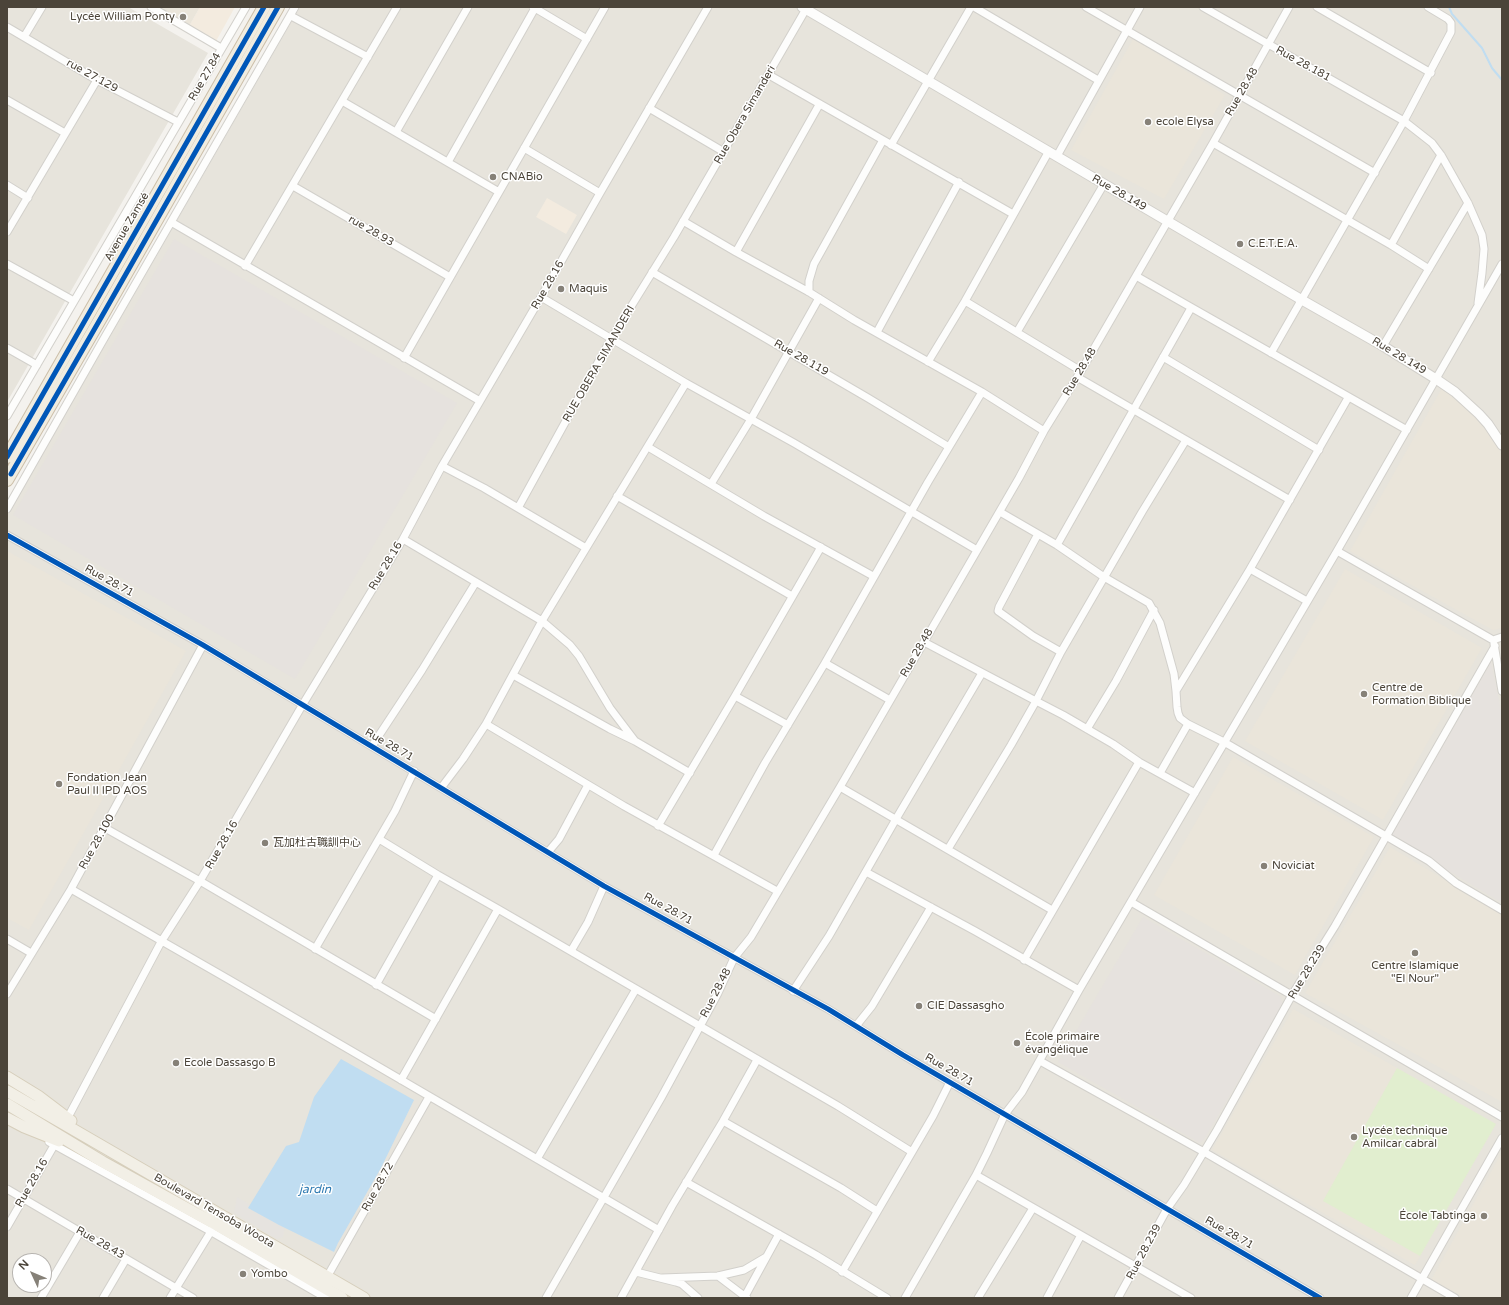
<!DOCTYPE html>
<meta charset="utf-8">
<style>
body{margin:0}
#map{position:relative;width:1509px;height:1305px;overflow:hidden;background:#f4f2ee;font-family:"Varela Round",sans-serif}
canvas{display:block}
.frame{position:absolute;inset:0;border:8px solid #4b4439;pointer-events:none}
.north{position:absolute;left:12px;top:1253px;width:40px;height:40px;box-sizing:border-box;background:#fff;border:1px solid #b7b4b0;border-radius:50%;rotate:314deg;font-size:11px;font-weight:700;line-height:16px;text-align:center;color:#4b4439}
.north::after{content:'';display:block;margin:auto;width:14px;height:18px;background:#868178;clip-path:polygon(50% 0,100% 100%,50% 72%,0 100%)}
</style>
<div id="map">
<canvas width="1509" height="1305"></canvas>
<div class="frame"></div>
<div class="north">N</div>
</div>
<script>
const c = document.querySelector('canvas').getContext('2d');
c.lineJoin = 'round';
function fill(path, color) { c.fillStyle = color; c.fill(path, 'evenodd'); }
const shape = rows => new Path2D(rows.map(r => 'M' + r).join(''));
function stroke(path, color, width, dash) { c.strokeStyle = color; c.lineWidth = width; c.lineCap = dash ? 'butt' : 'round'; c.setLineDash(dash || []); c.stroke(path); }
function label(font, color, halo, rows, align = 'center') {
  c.font = font + ' "Varela Round","Noto Sans SC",sans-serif'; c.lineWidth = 3; c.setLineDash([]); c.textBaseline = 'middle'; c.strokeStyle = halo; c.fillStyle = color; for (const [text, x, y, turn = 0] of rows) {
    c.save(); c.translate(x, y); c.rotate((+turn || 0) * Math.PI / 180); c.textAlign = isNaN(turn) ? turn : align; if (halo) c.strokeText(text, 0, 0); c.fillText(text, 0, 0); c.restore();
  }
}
fill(shape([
 [7,7,128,7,208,53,7,402],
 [300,7,1502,7,1502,1298,7,1298,7,515],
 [20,1261,44,1261,44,1285,20,1285]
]), '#e7e4dc');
fill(shape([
 [200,7,235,7,215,43,188,28],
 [547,198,577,215,566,234,536,217]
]), '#f3ebdf');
fill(shape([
 [174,239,457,403,295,679,13,515],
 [1491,662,1502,715,1502,903,1391,836],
 [1143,917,1280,996,1283,1004,1205,1138,1200,1143,1058,1062]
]), '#e6e2de');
fill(shape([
 [154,7,200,7,188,28],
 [1133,39,1225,95,1164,199,1071,150],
 [1442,388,1461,401,1486,427,1497,443,1502,456,1502,628,1493,630,1350,551],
 [7,551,186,651,29,930,7,918],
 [1345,569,1482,648,1383,820,1245,741],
 [1233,757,1374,837,1295,975,1154,895],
 [1390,847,1502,914,1502,1102,1305,993],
 [1293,1009,1496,1124,1415,1265,1212,1150],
 [1502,1152,1502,1298,1465,1298,1431,1280]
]), '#eae5da');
fill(shape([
 [1397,1068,1496,1124,1420,1256,1323,1201]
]), '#e1eecf');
fill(shape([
 [237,1197,285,1224,283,1237,277,1239,234,1213]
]), '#e6e3df');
fill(shape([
 [341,1059,414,1100,381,1168,338,1243,334,1252,279,1225,248,1208,286,1146,299,1142,314,1097]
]), '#c0ddf1');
stroke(shape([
 [1449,7,1452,14,1482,48,1492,68,1502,80]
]), '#c0ddf1', 2);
const minor = shape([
 [151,7,221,48],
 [533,7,587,39],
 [974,7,1098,80],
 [1086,7,1375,173],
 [1203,7,1404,121,1432,143,1441,155,1468,203,1482,235,1484,249,1482,273,1478,303],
 [1317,7,1431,73],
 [291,16,368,57],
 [7,27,97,80,178,122],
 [24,37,42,7],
 [769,75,1013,214],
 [7,100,65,133],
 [342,101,499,192],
 [649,108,724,152],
 [396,132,468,7],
 [1213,143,1391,245,1429,269],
 [891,145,971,7],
 [524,148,600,193],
 [1057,156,1140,7],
 [448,162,535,8],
 [7,185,28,198],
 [293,186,450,277],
 [683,221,736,252,809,292,854,320,982,392,1044,431],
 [171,222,480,401],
 [7,232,97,80],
 [1391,245,1441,155],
 [736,252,819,105],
 [7,264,74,301],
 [245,266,397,7],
 [652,272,868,398,949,447],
 [1136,276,1407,430],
 [809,292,809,281,814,264,883,140],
 [541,297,686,383,794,443,977,550],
 [965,301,1081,371],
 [877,332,959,182],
 [1017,332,1104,184],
 [1383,346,1468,203],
 [7,348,37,365],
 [1271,353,1404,121,1451,32,1451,23,1448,19,1428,7],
 [1163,357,1319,450],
 [404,358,605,7],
 [928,362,965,301,1049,151],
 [1077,377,1290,500],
 [1348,398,1250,569,1176,691,1177,707,1178,713,1180,718,1188,724,1224,742,1429,861,1456,883,1502,910],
 [7,416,246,7],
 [648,447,764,516,873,576],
 [442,466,484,488,586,548],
 [711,484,751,419,819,298],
 [617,496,792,596],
 [518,508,611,339,674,237,806,9],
 [7,509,102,342,295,7],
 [1000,512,1057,545,1104,577,1149,603,1160,623,1174,674,1176,691],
 [1038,534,999,607,998,611,1033,636,1061,652],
 [7,535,203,645,604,886,828,1009,903,1055,1320,1298],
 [403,539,542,621,570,645,579,656,610,708,635,741],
 [1057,545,1191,308],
 [1337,551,1493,640,1502,637],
 [1250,569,1307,601],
 [924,642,1036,701,1063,715,1113,744,1139,762,1195,793],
 [1494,644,1502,691],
 [825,663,890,700],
 [513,675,610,729,635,741,690,773],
 [735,696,788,725],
 [486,724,624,806,777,891],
 [1087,729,1116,681,1154,610],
 [372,746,422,670,476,582],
 [1160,773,1188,724],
 [840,787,1052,910],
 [441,788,463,759,486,724,542,621,686,383],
 [658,826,735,696,821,547],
 [105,828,200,881,436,1019],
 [379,839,438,875,498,909,838,1106,912,1152],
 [948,849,1011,745,1036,701,1061,652,1142,512,1186,440],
 [548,852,559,839,588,785],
 [714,855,765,763,825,663,928,482,982,392],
 [866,872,975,931,1079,990],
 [71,889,228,979,659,1230],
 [1131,902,1502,1117],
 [7,939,31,953],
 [315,949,395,811,414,771],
 [571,951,588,922,604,886],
 [1024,960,1139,762],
 [376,985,438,875],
 [793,991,829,936,896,819,982,673],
 [7,994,71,889,203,645],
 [856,1026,872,1006,931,907],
 [1040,1061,1204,1152,1455,1298],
 [401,1080,498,909],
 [66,1121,161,942,200,881,303,704,403,539,442,466,541,297,600,193,708,7],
 [723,1121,841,1188,877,1211],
 [49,1142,210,1231,326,1298],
 [537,1159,636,989],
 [976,1175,1191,1298],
 [686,1182,816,1255,887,1298],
 [7,1189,193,1298],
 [7,1227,56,1142],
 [636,1272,676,1282,682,1284,698,1298],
 [842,1272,933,1116,950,1082],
 [718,1276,747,1298],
 [327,1277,429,1097],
 [662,1278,718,1276,744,1270,766,1257],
 [41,1298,80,1232],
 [103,1298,126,1259],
 [170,1298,213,1228],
 [546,1298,661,1098,718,993,734,958,751,937,840,787,1019,478,1044,431,1081,371,1213,143,1289,7],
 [621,1298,672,1206,723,1121,757,1060],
 [744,1298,779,1234],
 [905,1298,976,1175,987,1153,1005,1114,1022,1092,1079,990,1337,551,1502,264],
 [978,1298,1033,1208],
 [1047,1298,1081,1235],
 [1118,1298,1167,1209,1184,1185,1217,1130,1292,995,1335,926,1495,646],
 [1411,1298,1502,1138]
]);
const tertiary = shape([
 [802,7,1302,300,1383,346,1436,379,1455,392,1479,414,1488,424,1502,445]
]);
const primary = shape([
 [7,1077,38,1096,71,1121],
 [7,1091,364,1298],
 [7,1104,103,1162,215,1224,342,1298],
 [7,1118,24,1127,59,1141]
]);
const trunk = shape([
 [7,457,264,7],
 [7,480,102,316,278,7]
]);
stroke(minor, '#d2d0cb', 9);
stroke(tertiary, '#d2d0cb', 11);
stroke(primary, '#d6cebb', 13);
stroke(trunk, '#ccbfa9', 14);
stroke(minor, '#fdfdfc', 7);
stroke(tertiary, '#fdfdfc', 9);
stroke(primary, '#f2efe6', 11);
stroke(trunk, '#f0ece0', 12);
stroke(shape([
 [7,457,264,7],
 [11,474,102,316,278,7],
 [7,535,203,645,604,886,828,1009,903,1055,1320,1298]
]), '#0057b8', 5);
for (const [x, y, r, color] of [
 [183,17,4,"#868178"],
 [1148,122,4,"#868178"],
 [493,177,4,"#868178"],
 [1240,244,4,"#868178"],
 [561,289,4,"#868178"],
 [1364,694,4,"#868178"],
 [59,784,4,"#868178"],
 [265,843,4,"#868178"],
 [1264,866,4,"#868178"],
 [1415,953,4,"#868178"],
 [919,1006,4,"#868178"],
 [1017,1043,4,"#868178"],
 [176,1063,4,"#868178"],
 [1354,1137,4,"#868178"],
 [1484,1216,4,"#868178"],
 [243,1274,4,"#868178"]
]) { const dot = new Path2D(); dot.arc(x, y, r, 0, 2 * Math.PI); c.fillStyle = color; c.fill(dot); stroke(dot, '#fff', 1.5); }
label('11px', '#4b4439', '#fff', [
 ["Lycée William Ponty",175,17,"right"],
 ["ecole Elysa",1156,122],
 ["CNABio",501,177],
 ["C.E.T.E.A.",1248,244],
 ["Maquis",569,289],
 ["Centre de",1372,688],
 ["Formation Biblique",1372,701],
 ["Fondation Jean",67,778],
 ["Paul II IPD AOS",67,791],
 ["瓦加杜古職訓中心",273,843],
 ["Noviciat",1272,866],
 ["Centre Islamique",1415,966,"center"],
 ["\"El Nour\"",1415,979,"center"],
 ["CIE Dassasgho",927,1006],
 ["École primaire",1025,1037],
 ["évangélique",1025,1050],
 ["Ecole Dassasgo B",184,1063],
 ["Lycée technique",1362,1131],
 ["Amilcar cabral",1362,1144],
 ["École Tabtinga",1476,1216,"right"],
 ["Yombo",251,1274]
], 'left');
label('11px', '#4b4439', '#fff', [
 ["Rue 28.181",1303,64,29],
 ["rue 27.129",92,76,29],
 ["Rue 27.84",205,77,-60],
 ["Rue 28.48",1242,92,-60],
 ["Rue Obera Simanderi",745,115,-60],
 ["Rue 28.149",1119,193,30],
 ["Avenue Zamsé",127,227,-60],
 ["rue 28.93",371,231,30],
 ["Rue 28.16",548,285,-60],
 ["Rue 28.149",1399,356,31],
 ["Rue 28.119",801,358,30],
 ["RUE OBERA SIMANDERI",599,364,-60],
 ["Rue 28.48",1080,372,-59],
 ["Rue 28.16",386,566,-59],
 ["Rue 28.71",109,581,29],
 ["Rue 28.48",917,653,-60],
 ["Rue 28.71",389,745,30],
 ["Rue 28.100",97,842,-61],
 ["Rue 28.16",222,845,-60],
 ["Rue 28.71",668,909,29],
 ["Rue 28.239",1307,972,-59],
 ["Rue 28.48",716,993,-63],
 ["Rue 28.71",949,1070,30],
 ["Rue 28.16",32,1183,-60],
 ["Rue 28.72",378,1187,-61],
 ["Boulevard Tensoba Woota",214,1211,30],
 ["Rue 28.71",1229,1233,30],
 ["Rue 28.43",100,1243,30],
 ["Rue 28.239",1144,1252,-62]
]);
label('italic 12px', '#2e7ab2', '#fff', [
 ["jardin",315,1190]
]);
</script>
